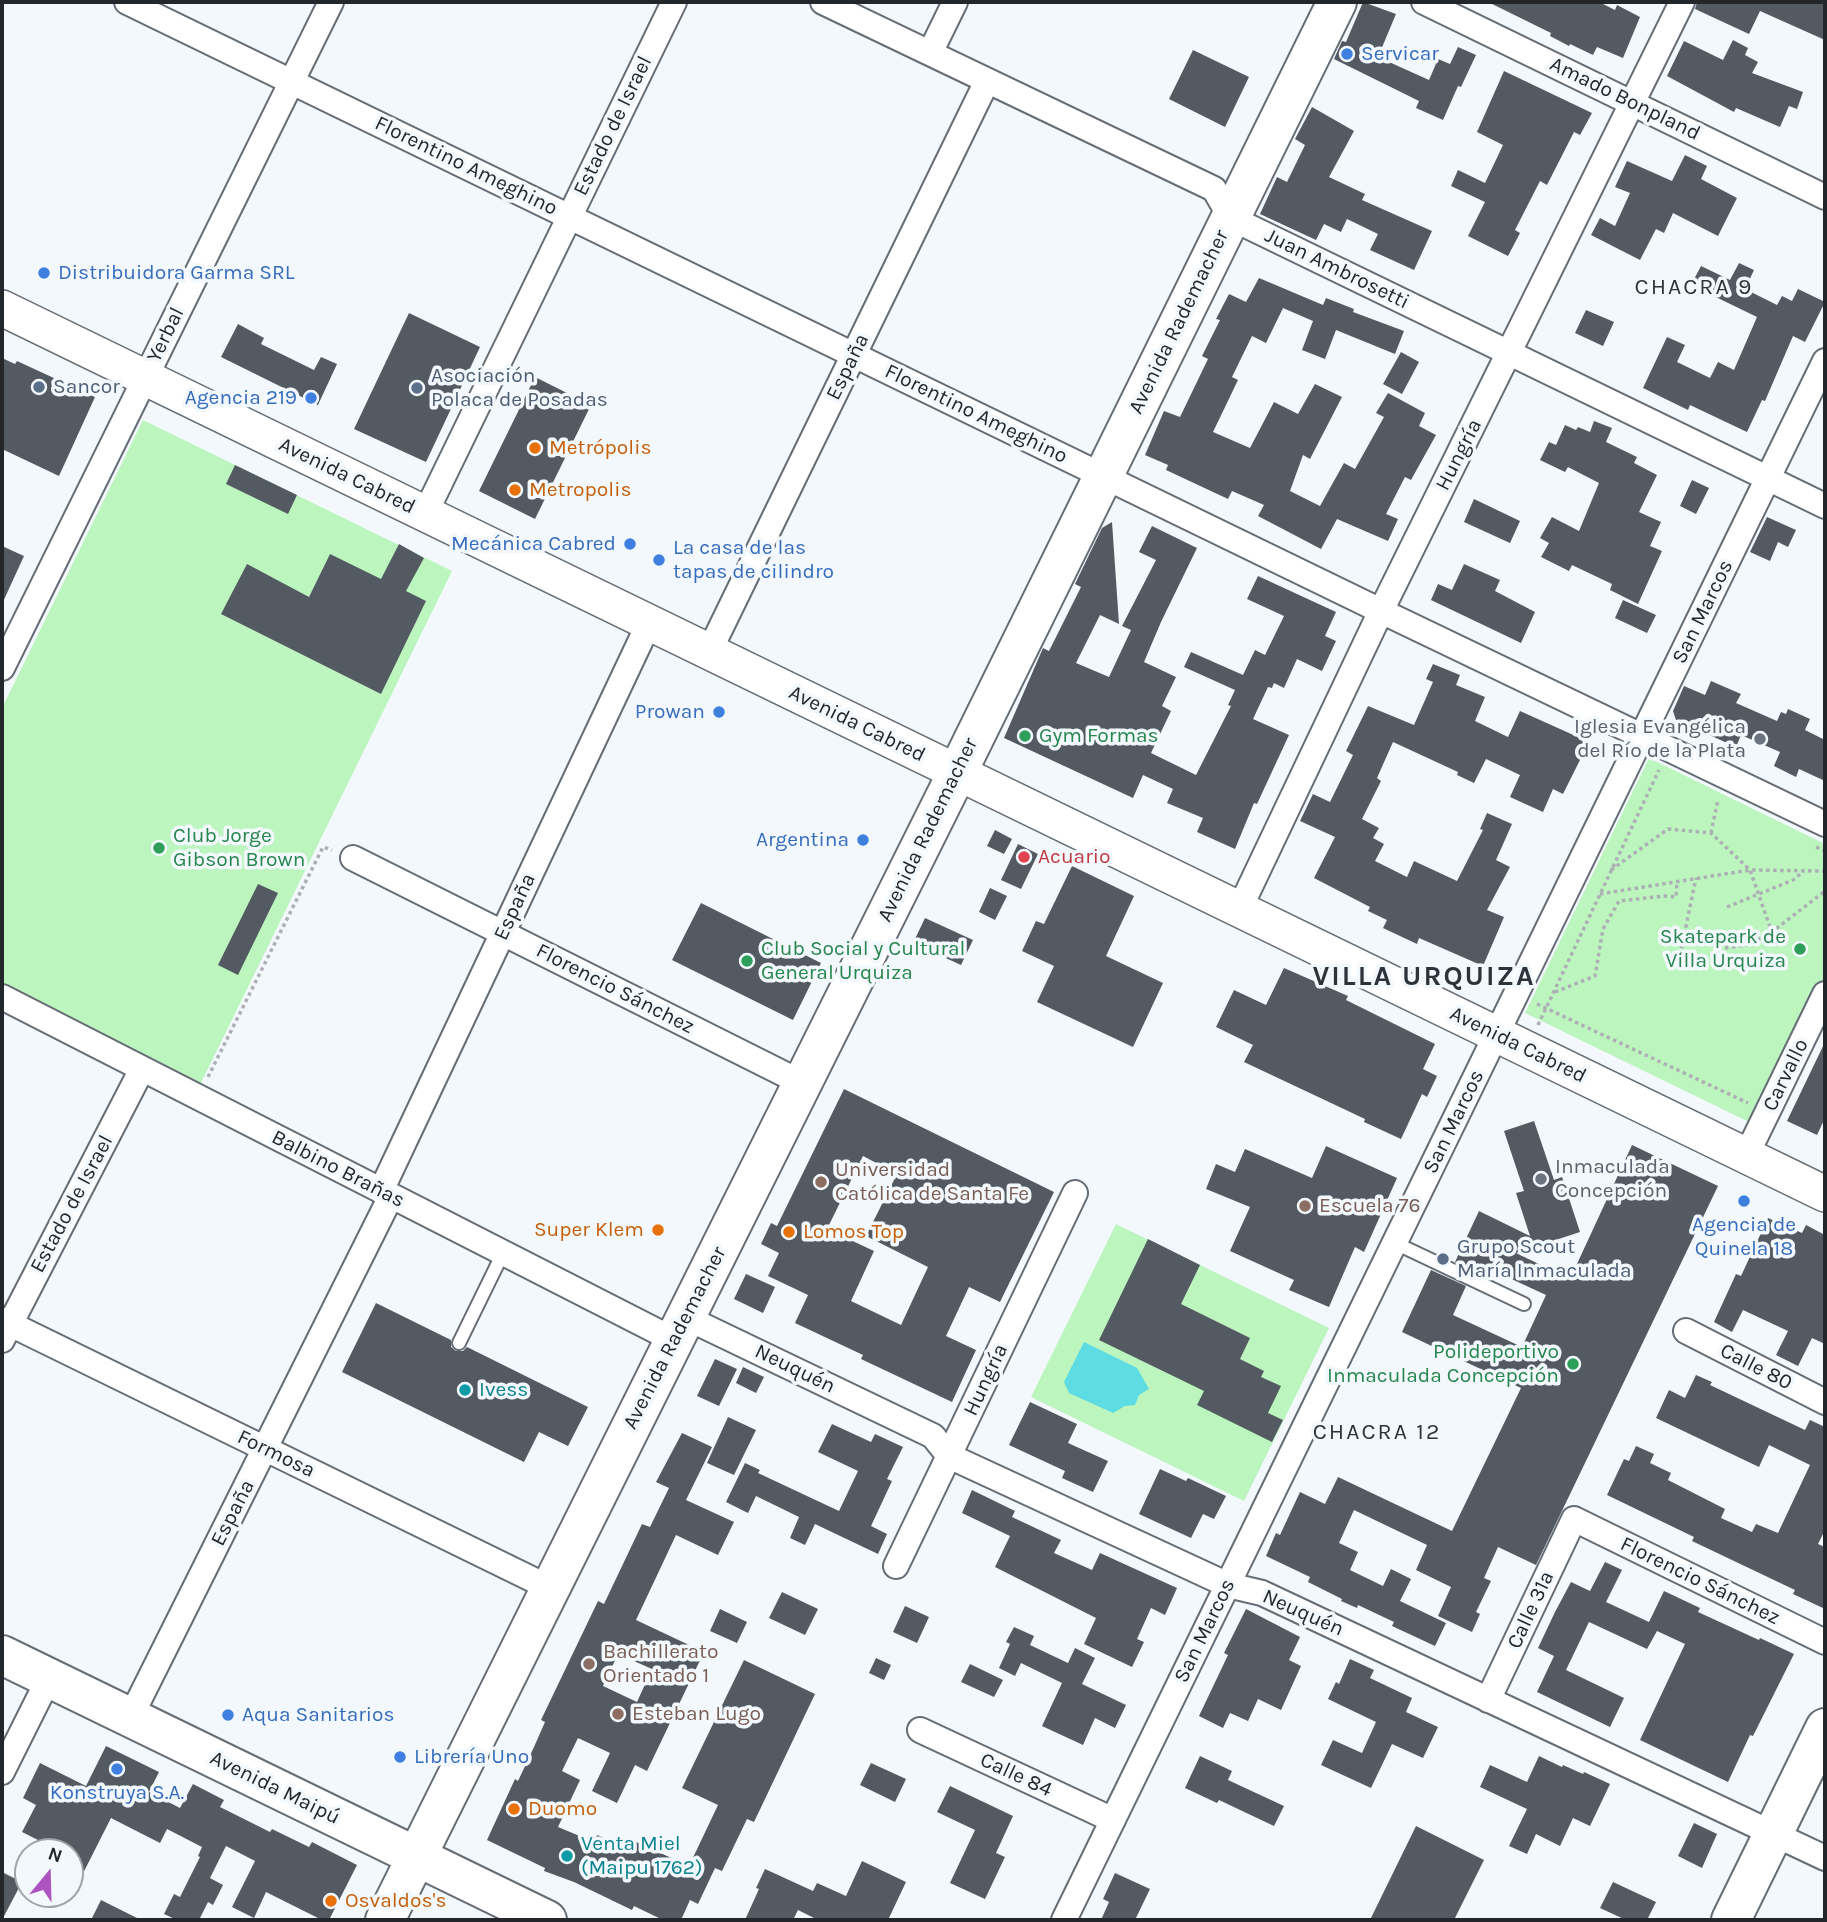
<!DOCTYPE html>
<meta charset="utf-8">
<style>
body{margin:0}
#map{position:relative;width:1827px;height:1922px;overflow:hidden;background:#f3f8fd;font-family:Karla,sans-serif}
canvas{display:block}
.frame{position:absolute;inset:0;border:4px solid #23262a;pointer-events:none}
.north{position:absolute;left:14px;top:1838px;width:70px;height:70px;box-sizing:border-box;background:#f3f8fd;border:2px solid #a0a4a9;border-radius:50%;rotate:19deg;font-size:19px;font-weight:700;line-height:28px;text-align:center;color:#23262a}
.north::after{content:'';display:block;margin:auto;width:24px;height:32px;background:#ad54c1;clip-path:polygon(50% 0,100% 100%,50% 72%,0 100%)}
</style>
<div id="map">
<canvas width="1827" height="1922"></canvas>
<div class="frame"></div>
<div class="north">N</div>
</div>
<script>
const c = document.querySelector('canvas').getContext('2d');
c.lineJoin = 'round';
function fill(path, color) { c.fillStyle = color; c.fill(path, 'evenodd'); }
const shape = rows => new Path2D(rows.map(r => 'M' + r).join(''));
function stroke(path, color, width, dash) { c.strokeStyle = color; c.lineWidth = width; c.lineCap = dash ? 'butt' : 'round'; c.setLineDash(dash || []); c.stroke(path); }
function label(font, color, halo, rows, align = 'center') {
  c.font = font + ' Karla,sans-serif'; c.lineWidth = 7; c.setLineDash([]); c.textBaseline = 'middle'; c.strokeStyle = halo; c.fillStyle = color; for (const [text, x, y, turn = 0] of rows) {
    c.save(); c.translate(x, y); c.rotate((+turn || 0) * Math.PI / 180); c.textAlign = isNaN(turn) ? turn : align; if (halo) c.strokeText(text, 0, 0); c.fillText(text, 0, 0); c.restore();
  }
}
fill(shape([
 [143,420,452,571,200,1085,2,988,2,708],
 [1649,758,1825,844,1825,989,1755,1125,1525,1013],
 [1116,1224,1329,1328,1244,1501,1031,1397]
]), '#bdf5be');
fill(shape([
 [1084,1342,1137,1368,1149,1389,1139,1395,1135,1405,1125,1406,1113,1413,1069,1393,1064,1382]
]), '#5ddce3');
fill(shape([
 [1363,2,1396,14,1378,57,1429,80,1438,59,1450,64,1458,47,1476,55,1461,87,1458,86,1443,120,1416,108,1419,101,1334,59,1342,41,1346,42],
 [1488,2,1599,2,1615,10,1617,5,1640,17,1623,58,1597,47,1593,55,1570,44,1569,46,1550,36,1551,33],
 [1697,2,1825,2,1825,40,1760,11,1749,34,1695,9],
 [1733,40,1748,48,1745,55,1758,62,1752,73,1803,92,1797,109,1789,106,1780,127,1736,108,1734,112,1667,76,1684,41,1723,60],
 [1193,50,1249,77,1225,127,1169,99],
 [1504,71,1592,113,1580,135,1574,132,1547,185,1540,181,1515,230,1520,233,1508,256,1468,236,1485,202,1451,186,1458,170,1485,183,1503,145,1477,132],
 [1312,107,1354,131,1329,177,1365,194,1362,200,1432,231,1414,270,1370,250,1378,234,1347,219,1341,232,1324,224,1316,240,1260,214,1277,177,1287,182,1305,145,1295,139],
 [1685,155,1707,166,1701,179,1737,198,1718,236,1673,213,1664,233,1656,229,1640,260,1591,235,1600,218,1615,226,1630,193,1615,187,1627,161,1672,181],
 [1739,263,1754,270,1745,289,1777,305,1782,296,1792,301,1798,289,1825,302,1805,342,1793,336,1765,401,1762,400,1747,432,1690,405,1688,410,1643,388,1667,337,1685,345,1677,362,1710,378,1718,362,1734,370,1757,317,1691,285,1701,266,1730,280],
 [1259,278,1323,305,1326,298,1354,309,1353,312,1404,331,1395,354,1336,330,1325,359,1302,350,1313,321,1283,308,1266,343,1252,336,1232,377,1238,380,1213,432,1250,448,1274,402,1298,414,1315,384,1342,397,1310,459,1303,455,1290,491,1320,506,1344,463,1355,469,1384,417,1376,413,1388,393,1425,413,1419,426,1436,435,1411,480,1405,477,1386,514,1398,519,1388,541,1337,519,1321,549,1258,516,1264,505,1232,491,1228,499,1166,470,1168,465,1145,455,1164,411,1180,417,1208,359,1202,356,1220,320,1216,319,1229,294,1246,302],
 [1586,310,1614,322,1603,346,1575,333],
 [409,313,480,347,426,462,354,429],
 [238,324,264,338,261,344,314,370,321,357,337,364,318,405,221,357],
 [1401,352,1419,362,1402,394,1383,384],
 [2,358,15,364,17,361,95,397,59,476,2,449],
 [535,377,591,405,535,519,479,491],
 [1594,421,1612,428,1606,442,1637,457,1634,463,1657,475,1639,512,1661,522,1650,546,1662,551,1638,604,1610,590,1612,584,1572,565,1569,571,1541,557,1549,543,1540,538,1552,517,1579,531,1599,483,1568,467,1565,472,1540,460,1549,442,1556,445,1565,425,1576,430,1578,427,1590,432],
 [235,465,297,495,288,514,226,484],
 [1692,480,1709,488,1696,514,1680,506],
 [1474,499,1520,521,1510,543,1464,522],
 [1767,517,1796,530,1788,547,1778,542,1770,561,1750,552],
 [1112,522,1119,624,1100,615,1076,663,1109,677,1131,630,1122,626,1156,560,1139,552,1152,526,1197,548,1161,622,1144,662,1176,677,1162,706,1171,711,1151,753,1196,775,1231,706,1228,705,1235,690,1184,667,1191,652,1243,675,1255,650,1265,655,1284,616,1247,599,1258,576,1336,612,1325,636,1336,641,1322,671,1297,659,1284,688,1274,683,1272,688,1268,687,1253,719,1289,735,1257,804,1254,803,1235,849,1197,832,1203,818,1167,803,1173,789,1143,775,1133,798,1004,738,1043,648,1049,651,1081,587,1075,584,1102,528],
 [399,544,424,558,406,591,426,601,381,694,221,614,247,564,309,597,330,554,381,579],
 [2,546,24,556,2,604],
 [1464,564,1500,580,1495,591,1535,612,1521,643,1431,600,1438,584,1452,590],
 [1623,600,1656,615,1647,633,1615,618],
 [1433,664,1460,675,1456,685,1485,697,1475,721,1508,737,1520,711,1589,742,1563,794,1553,789,1543,812,1510,797,1520,775,1486,759,1474,783,1457,775,1458,772,1393,742,1377,778,1381,781,1362,819,1379,828,1373,838,1384,844,1375,861,1407,877,1414,861,1457,881,1483,830,1480,829,1487,813,1512,824,1496,860,1510,867,1487,910,1504,917,1483,966,1419,938,1417,944,1383,928,1387,920,1368,911,1370,907,1314,878,1335,837,1300,821,1313,794,1330,802,1353,755,1346,751,1368,706,1414,725,1433,682,1426,679],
 [1711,681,1741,694,1736,703,1777,721,1781,712,1786,714,1788,709,1810,719,1805,730,1825,740,1825,781,1799,769,1796,777,1774,766,1780,752,1741,735,1736,747,1676,720,1673,711,1684,686,1705,695],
 [995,830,1012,839,1004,854,987,846],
 [1018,844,1038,854,1021,889,1001,880],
 [1072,866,1134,896,1106,956,1163,983,1133,1047,1037,1002,1054,966,1022,951,1036,921,1044,924],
 [258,884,278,893,238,975,218,965],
 [990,888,1007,896,995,920,979,912],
 [701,903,821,963,793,1020,672,960],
 [925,918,973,940,961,965,913,943],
 [1284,968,1348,996,1346,1000,1435,1044,1423,1069,1437,1076,1427,1097,1422,1094,1401,1139,1364,1122,1365,1119,1244,1062,1253,1045,1216,1027,1234,990,1266,1005],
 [1825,1042,1825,1118,1817,1135,1787,1121],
 [844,1089,1054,1192,1000,1302,969,1287,946,1336,976,1350,952,1402,861,1359,863,1355,795,1323,808,1295,768,1276,779,1253,761,1244,771,1223,777,1226],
 [863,1156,897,1174,866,1236,928,1267,901,1325,851,1301,874,1251,827,1229],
 [1534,1121,1554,1180,1562,1177,1580,1232,1516,1253,1570,1279,1632,1145,1718,1186,1536,1565,1498,1547,1484,1578,1491,1581,1476,1612,1480,1614,1472,1632,1438,1616,1451,1587,1416,1570,1427,1545,1354,1510,1339,1543,1358,1552,1350,1570,1383,1586,1391,1569,1411,1579,1400,1601,1446,1623,1435,1646,1392,1626,1394,1622,1358,1605,1357,1608,1341,1601,1342,1599,1308,1582,1310,1577,1266,1556,1276,1533,1280,1535,1300,1492,1325,1504,1338,1477,1452,1531,1521,1388,1402,1332,1431,1270,1466,1286,1453,1315,1522,1347,1546,1295,1477,1263,1474,1271,1455,1262,1479,1211,1530,1236,1516,1193,1524,1191,1504,1131],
 [1326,1146,1397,1178,1364,1252,1355,1247,1329,1307,1289,1290,1294,1280,1230,1251,1250,1207,1206,1189,1216,1164,1235,1172,1245,1149,1312,1178],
 [1768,1218,1802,1233,1806,1225,1825,1235,1825,1344,1812,1338,1798,1366,1776,1355,1788,1331,1743,1310,1732,1332,1714,1322,1736,1274,1741,1276],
 [1148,1239,1200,1265,1181,1304,1250,1338,1240,1359,1264,1371,1261,1377,1281,1386,1268,1413,1283,1420,1272,1442,1197,1405,1204,1391,1099,1340],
 [746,1274,775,1287,763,1313,734,1299],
 [376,1303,451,1340,451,1347,456,1351,463,1351,467,1347,588,1407,568,1446,539,1432,524,1462,342,1372],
 [715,1359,737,1369,719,1406,697,1396],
 [743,1367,764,1377,756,1393,736,1383],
 [1696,1375,1712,1382,1710,1385,1805,1430,1810,1420,1825,1427,1825,1530,1818,1544,1825,1547,1825,1609,1793,1594,1795,1590,1692,1541,1694,1537,1607,1495,1624,1459,1629,1461,1636,1446,1654,1454,1650,1463,1671,1473,1668,1480,1725,1509,1721,1518,1752,1532,1756,1524,1778,1533,1810,1465,1769,1445,1759,1467,1656,1418,1669,1390,1685,1398],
 [1030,1402,1077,1424,1068,1443,1108,1461,1093,1492,1062,1478,1065,1471,1009,1445],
 [728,1417,756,1430,734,1475,707,1463],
 [832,1424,871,1442,875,1434,903,1447,887,1479,892,1481,871,1526,887,1534,878,1554,815,1524,805,1545,790,1538,799,1517,756,1496,748,1513,726,1502,745,1463,760,1470,758,1473,839,1511,858,1471,818,1452],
 [682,1433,712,1447,686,1500,734,1522,718,1555,676,1535,636,1620,704,1652,647,1771,635,1765,617,1803,592,1791,610,1753,578,1738,562,1771,580,1780,558,1827,594,1842,597,1835,630,1850,634,1841,689,1866,718,1805,682,1788,744,1660,815,1694,754,1822,747,1819,722,1871,715,1868,698,1904,690,1900,681,1920,663,1920,634,1906,632,1910,574,1882,544,1871,545,1868,487,1840,515,1779,518,1781,534,1747,545,1722,541,1720,598,1601,604,1604,642,1524,650,1527,669,1488,656,1482],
 [618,1654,652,1669,637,1702,603,1686],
 [1160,1469,1186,1481,1188,1478,1226,1496,1214,1519,1203,1514,1191,1538,1139,1514],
 [972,1490,1015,1511,1012,1517,1061,1540,1054,1553,1092,1570,1100,1553,1177,1588,1165,1615,1151,1608,1137,1639,1144,1642,1132,1667,1084,1644,1096,1618,995,1567,1010,1536,962,1513],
 [1605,1562,1622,1570,1606,1602,1649,1622,1664,1591,1700,1608,1698,1612,1759,1640,1760,1638,1794,1654,1753,1736,1750,1735,1728,1782,1640,1740,1685,1644,1657,1631,1647,1649,1589,1622,1566,1670,1624,1698,1610,1727,1537,1692,1554,1656,1538,1648,1555,1612,1571,1582,1590,1591],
 [782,1592,818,1609,805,1635,769,1618],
 [905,1606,929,1617,917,1643,893,1632],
 [720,1609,747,1622,737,1643,710,1631],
 [1246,1609,1300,1637,1289,1660,1301,1666,1281,1710,1258,1699,1248,1721,1230,1713,1223,1728,1199,1716,1228,1655,1224,1653],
 [1014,1627,1034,1636,1030,1645,1068,1663,1075,1648,1095,1658,1082,1684,1126,1705,1115,1728,1095,1718,1083,1745,1042,1726,1062,1683,1021,1663,1015,1676,999,1668,1010,1644,1006,1642],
 [876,1658,891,1665,884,1680,869,1673],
 [1350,1659,1374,1670,1370,1678,1412,1698,1406,1712,1438,1727,1423,1758,1392,1744,1371,1788,1321,1765,1333,1740,1362,1753,1376,1722,1328,1699,1336,1682,1339,1684],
 [970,1664,1003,1680,994,1697,961,1682],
 [106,1746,159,1772,149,1792,180,1808,193,1784,224,1800,220,1807,270,1832,272,1829,309,1847,312,1842,357,1865,329,1920,322,1920,266,1892,254,1918,232,1907,255,1861,226,1846,210,1878,223,1885,213,1905,208,1902,199,1920,177,1920,164,1914,174,1894,180,1897,200,1857,198,1856,202,1847,167,1829,160,1843,111,1818,70,1899,70,1852,62,1852,22,1832,36,1805,23,1798,40,1763,86,1786],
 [1200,1756,1232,1771,1228,1780,1284,1806,1274,1826,1219,1800,1217,1803,1185,1788],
 [1539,1756,1562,1767,1563,1765,1583,1774,1584,1772,1610,1784,1590,1826,1573,1818,1560,1846,1536,1834,1527,1854,1509,1846,1527,1809,1480,1787,1490,1765,1527,1782],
 [871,1763,906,1779,895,1802,860,1785],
 [950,1786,1013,1816,996,1853,1005,1857,985,1899,950,1883,975,1830,937,1812],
 [1694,1823,1717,1834,1702,1868,1678,1856],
 [1416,1826,1484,1860,1454,1920,1370,1920],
 [862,1861,906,1882,888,1920,818,1920,798,1910,793,1920,745,1920,759,1889,756,1888,765,1869,813,1891,817,1883,846,1896],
 [2,1872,22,1882,2,1920],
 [1115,1873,1150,1889,1135,1920,1101,1920,1109,1902,1103,1899],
 [1613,1882,1656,1902,1647,1920,1626,1920,1600,1908],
 [101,1900,141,1920,91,1920]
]), '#535a62');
const service = shape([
 [1395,1243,1524,1304],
 [459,1343,503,1253]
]);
const minor = shape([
 [127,2,1381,611,1825,824],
 [823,2,1214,189,1231,218,1825,506],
 [1424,2,1825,197],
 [930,53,955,2],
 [425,514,674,2],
 [709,652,987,81],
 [2,668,331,2],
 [353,858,802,1083],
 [1239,910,1381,611,1682,2],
 [2,997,674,1340],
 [1746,1156,1825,994],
 [381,1191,649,623],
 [685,1317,933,1436,949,1456,1228,1585,1262,1593,1825,1858],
 [2,1320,550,1588],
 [1686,1331,1825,1402],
 [2,1340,142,1069],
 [896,1566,1075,1193],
 [1488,1700,1574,1519,1825,1642],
 [130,1718,391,1196],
 [920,1730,1113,1820],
 [2,1772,49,1678],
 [1064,1920,1825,361]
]);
const secondary = shape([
 [2,308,1825,1194]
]);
const primary = shape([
 [2,1655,547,1920],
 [385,1920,957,773,1337,2],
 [1731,1920,1825,1728]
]);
stroke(service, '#666d76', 16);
stroke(minor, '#666d76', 28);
stroke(secondary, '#666d76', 38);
stroke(primary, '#666d76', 42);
stroke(shape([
 [1711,833,1718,800],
 [1816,847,1825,851],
 [1611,870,1668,829,1711,833,1750,870,1770,927,1780,943],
 [1600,894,1750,870,1825,871],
 [1727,907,1793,880,1804,871],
 [1725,948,1747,945,1768,935,1825,891],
 [1680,955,1696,878],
 [1555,992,1595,976,1603,929,1619,901,1664,896,1676,897,1677,882],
 [1537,1004,1748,1103],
 [1538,1025,1659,770],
 [208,1077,323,847,332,850]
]), '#acb0b5', 3.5, [3.5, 3.5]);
stroke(service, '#fff', 12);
stroke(minor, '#fff', 24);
stroke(secondary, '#fff', 35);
stroke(primary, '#fff', 38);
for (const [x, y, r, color] of [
 [1347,54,7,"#3f7fe0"],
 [44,273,7,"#3f7fe0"],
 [39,387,7,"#5c6f8a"],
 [417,388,7,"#5c6f8a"],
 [311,398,7,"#3f7fe0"],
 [535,448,7,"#e8710a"],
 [515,490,7,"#e8710a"],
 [630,544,7,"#3f7fe0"],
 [659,560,7,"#3f7fe0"],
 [719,712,7,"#3f7fe0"],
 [1025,736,7,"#2e9e5b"],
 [1760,739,7,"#6b7280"],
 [863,840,7,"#3f7fe0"],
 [159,848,7,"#2e9e5b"],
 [1024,857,7,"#e0444e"],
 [1800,949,7,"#2e9e5b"],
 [747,961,7,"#2e9e5b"],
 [1541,1179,7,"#6b7280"],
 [821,1182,7,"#8d6e63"],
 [1744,1201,7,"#3f7fe0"],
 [1305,1206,7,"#8d6e63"],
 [658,1230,7,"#e8710a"],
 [789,1232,7,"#e8710a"],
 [1443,1259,7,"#5c6f8a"],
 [1573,1364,7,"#2e9e5b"],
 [465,1390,7,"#0f9aa8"],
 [589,1664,7,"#8d6e63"],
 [618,1714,7,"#8d6e63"],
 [228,1715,7,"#3f7fe0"],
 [400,1757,7,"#3f7fe0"],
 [117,1769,7,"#3f7fe0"],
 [514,1809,7,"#e8710a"],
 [567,1856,7,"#0f9aa8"],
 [331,1901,7,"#e8710a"]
]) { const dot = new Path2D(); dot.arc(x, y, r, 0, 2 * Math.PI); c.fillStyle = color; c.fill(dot); stroke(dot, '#f3f8fd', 2.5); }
label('21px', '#366cbe', '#f3f8fd', [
 ["Servicar",1361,54],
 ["Distribuidora Garma SRL",58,273],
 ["Agencia 219",297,398,"right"],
 ["Mecánica Cabred",616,544,"right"],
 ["La casa de las",673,548],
 ["tapas de cilindro",673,572],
 ["Prowan",705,712,"right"],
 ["Argentina",849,840,"right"],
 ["Agencia de",1744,1225,"center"],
 ["Quinela 18",1744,1249,"center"],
 ["Aqua Sanitarios",242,1715],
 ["Librería Uno",414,1757],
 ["Konstruya S.A.",117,1793,"center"]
], 'left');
label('21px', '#23262a', '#f3f8fd', [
 ["Amado Bonpland",1625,99,26],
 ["Estado de Israel",613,126,-64],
 ["Florentino Ameghino",466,166,26],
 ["Juan Ambrosetti",1337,269,26],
 ["Avenida Rademacher",1179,322,-64],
 ["Yerbal",166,335,-64],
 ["España",848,367,-64],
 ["Florentino Ameghino",976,414,26],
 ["Hungría",1459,455,-63],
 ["Avenida Cabred",347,476,26],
 ["San Marcos",1703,612,-64],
 ["Avenida Cabred",857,724,26],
 ["Avenida Rademacher",928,830,-64],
 ["España",515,907,-65],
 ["Florencio Sánchez",615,989,27],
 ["Avenida Cabred",1518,1045,26],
 ["Carvallo",1786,1075,-64],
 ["San Marcos",1454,1122,-64],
 ["Balbino Brañas",338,1169,27],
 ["Estado de Israel",72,1204,-62],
 ["Avenida Rademacher",675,1338,-63],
 ["Calle 80",1756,1367,27],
 ["Neuquén",795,1369,26],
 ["Hungría",986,1380,-65],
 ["Formosa",276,1454,26],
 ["España",233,1513,-63],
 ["Florencio Sánchez",1700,1581,26],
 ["Calle 31a",1531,1610,-65],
 ["Neuquén",1303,1613,24],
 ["San Marcos",1205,1631,-64],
 ["Calle 84",1016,1775,25],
 ["Avenida Maipú",275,1788,26]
]);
label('21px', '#4e5e75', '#f3f8fd', [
 ["Asociación",431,376],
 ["Polaca de Posadas",431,400],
 ["Sancor",53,387],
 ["Grupo Scout",1457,1247],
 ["María Inmaculada",1457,1271]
], 'left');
label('21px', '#c56008', '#f3f8fd', [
 ["Metrópolis",549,448],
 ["Metropolis",529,490],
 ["Super Klem",644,1230,"right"],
 ["Lomos Top",803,1232],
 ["Duomo",528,1809],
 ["Osvaldos's",345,1901]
], 'left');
label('21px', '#5b616d', '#f3f8fd', [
 ["Iglesia Evangélica",1746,727],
 ["del Río de la Plata",1746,751],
 ["Inmaculada",1555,1167,"left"],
 ["Concepción",1555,1191,"left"]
], 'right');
label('21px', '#27864d', '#f3f8fd', [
 ["Gym Formas",1039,736],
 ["Club Jorge",173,836],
 ["Gibson Brown",173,860],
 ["Skatepark de",1786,937,"right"],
 ["Villa Urquiza",1786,961,"right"],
 ["Club Social y Cultural",761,949],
 ["General Urquiza",761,973],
 ["Polideportivo",1559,1352,"right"],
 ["Inmaculada Concepción",1559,1376,"right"]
], 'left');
label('21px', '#be3a42', '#f3f8fd', [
 ["Acuario",1038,857]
], 'left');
label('21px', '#785e54', '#f3f8fd', [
 ["Universidad",835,1170],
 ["Católica de Santa Fe",835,1194],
 ["Escuela 76",1319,1206],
 ["Bachillerato",603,1652],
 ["Orientado 1",603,1676],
 ["Esteban Lugo",632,1714]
], 'left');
label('21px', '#0d838f', '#f3f8fd', [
 ["Ivess",479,1390],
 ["Venta Miel",581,1844],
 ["(Maipu 1762)",581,1868]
], 'left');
c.letterSpacing = '2px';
label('23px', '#2d333a', '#f3f8fd', [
 ["CHACRA 9",1694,287],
 ["CHACRA 12",1377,1432]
]);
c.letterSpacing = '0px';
c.letterSpacing = '2px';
label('bold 28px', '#2d333a', '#f3f8fd', [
 ["VILLA URQUIZA",1424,977]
]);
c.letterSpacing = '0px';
</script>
